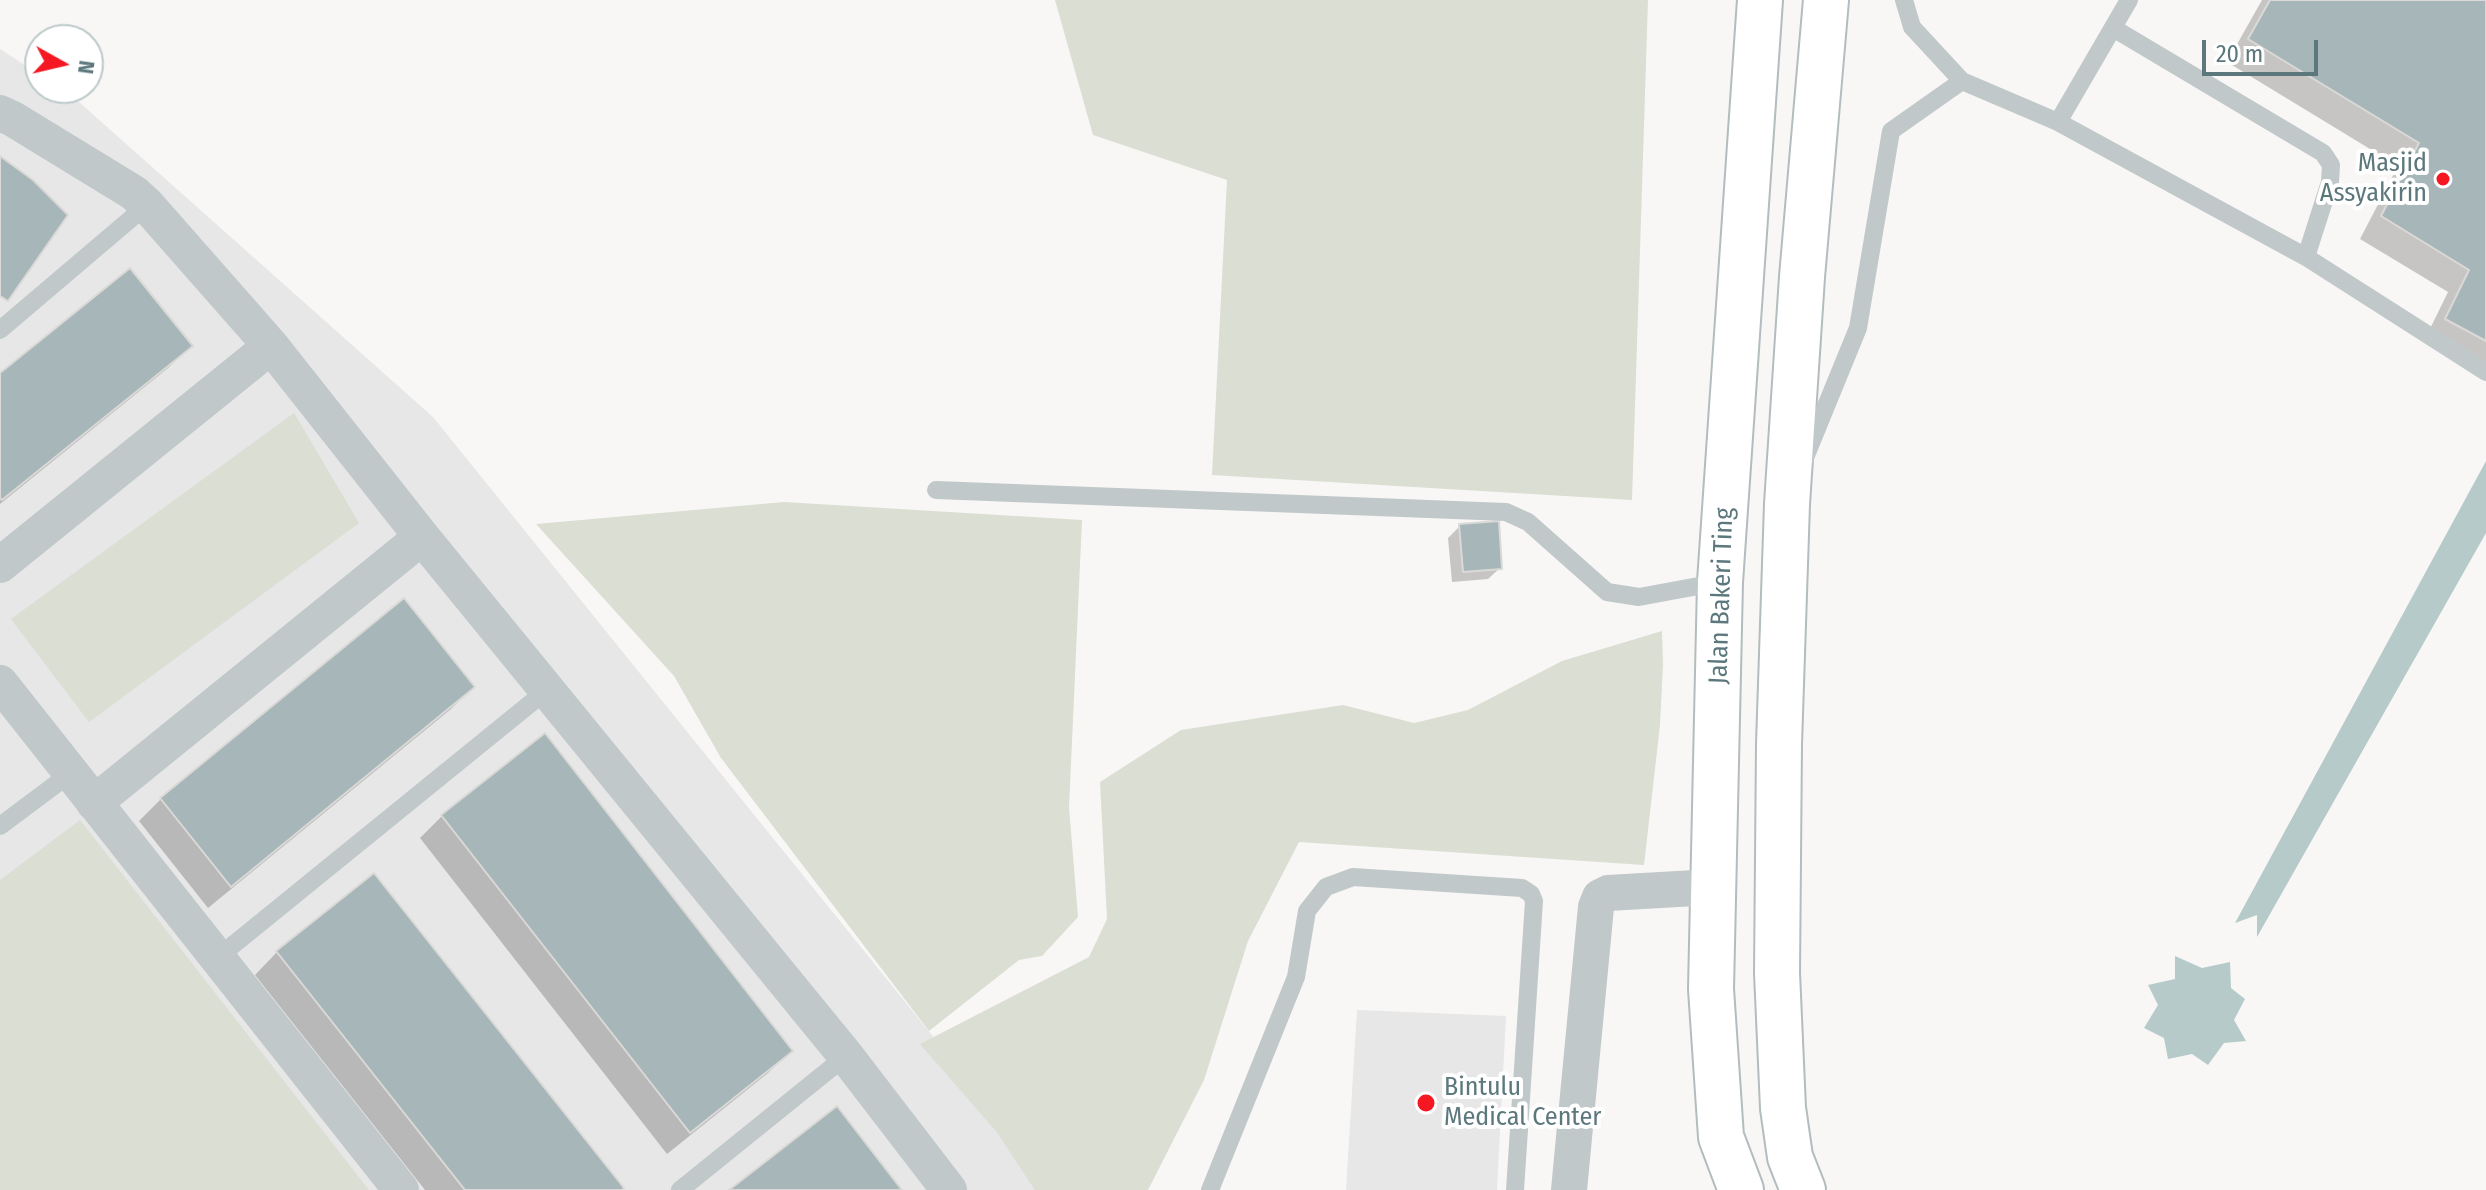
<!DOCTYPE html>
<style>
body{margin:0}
#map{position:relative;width:2486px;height:1190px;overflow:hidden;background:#f8f7f5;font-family:"Fira Sans Condensed",sans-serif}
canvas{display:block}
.north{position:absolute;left:24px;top:24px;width:80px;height:80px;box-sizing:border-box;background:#fff;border:2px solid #bec9cb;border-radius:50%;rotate:98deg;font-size:22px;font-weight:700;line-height:32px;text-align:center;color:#5c787d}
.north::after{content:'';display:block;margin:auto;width:28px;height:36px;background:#f51823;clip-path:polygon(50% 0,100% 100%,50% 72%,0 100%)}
.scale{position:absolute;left:2202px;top:40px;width:116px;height:36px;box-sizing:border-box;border:4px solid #5c787d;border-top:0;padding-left:10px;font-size:24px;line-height:28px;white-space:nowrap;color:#5c787d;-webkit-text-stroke:6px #fff;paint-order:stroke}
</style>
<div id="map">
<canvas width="2486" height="1190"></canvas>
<div class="north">N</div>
<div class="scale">20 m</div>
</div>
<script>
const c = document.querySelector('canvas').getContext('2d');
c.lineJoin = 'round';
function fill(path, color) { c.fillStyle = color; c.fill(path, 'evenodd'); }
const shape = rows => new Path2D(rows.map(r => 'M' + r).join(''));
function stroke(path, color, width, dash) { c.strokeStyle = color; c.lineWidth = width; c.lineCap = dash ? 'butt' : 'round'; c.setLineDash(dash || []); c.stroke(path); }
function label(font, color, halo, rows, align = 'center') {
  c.font = font + ' "Fira Sans Condensed",sans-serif'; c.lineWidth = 8; c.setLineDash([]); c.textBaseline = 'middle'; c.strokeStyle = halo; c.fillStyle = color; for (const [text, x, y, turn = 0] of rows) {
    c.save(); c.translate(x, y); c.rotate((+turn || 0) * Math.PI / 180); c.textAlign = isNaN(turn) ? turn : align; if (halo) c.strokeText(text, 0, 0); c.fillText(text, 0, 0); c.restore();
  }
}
fill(shape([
 [0,49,40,75,40,88,60,88,70,94,433,417,1057,1190,0,1190],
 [1357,1010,1506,1016,1497,1190,1346,1190]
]), '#e6e7e6');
fill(shape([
 [1055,0,1648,0,1632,500,1212,475,1227,180,1093,135],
 [294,413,359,523,89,722,11,619],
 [784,502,1082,520,1069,807,1078,917,1042,956,1019,960,929,1031,721,758,674,676,536,524],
 [1662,631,1663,665,1660,725,1644,865,1299,842,1248,941,1204,1080,1148,1190,1035,1190,996,1131,920,1044,1089,957,1107,919,1100,782,1181,730,1343,705,1414,723,1468,710,1562,661],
 [80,820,369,1190,0,1190,0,880]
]), '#daded3');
fill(shape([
 [2486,461,2486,533,2257,937,2257,915,2235,923],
 [2175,956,2202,968,2230,962,2231,988,2245,999,2234,1020,2246,1041,2224,1043,2208,1065,2192,1054,2168,1059,2164,1038,2144,1028,2158,1005,2148,985,2175,979]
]), '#b6caca');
fill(shape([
 [2262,0,2486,0,2486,375,2424,341,2448,292,2360,239,2398,166,2227,62],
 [190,346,168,368,0,504,0,375],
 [1460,526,1500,568,1488,579,1452,582,1448,538],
 [403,601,473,687,451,709,208,908,139,821,161,799],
 [442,816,790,1051,768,1073,667,1154,420,838],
 [277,952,619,1190,425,1190,255,975]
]), '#0003');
const building = shape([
 [2270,0,2486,0,2486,341,2445,319,2469,270,2381,216,2419,143,2248,39,2270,0],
 [0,156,33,180,68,215,8,301,0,296,0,156],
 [130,268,193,346,2,500,0,498,0,373,130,268],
 [1499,521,1502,569,1463,572,1459,524,1499,521],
 [404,598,475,687,231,887,160,798,404,598],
 [545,733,793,1051,690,1133,441,815,545,733],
 [374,873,624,1188,622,1190,465,1190,276,951,374,873],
 [837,1106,902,1190,729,1190,837,1106]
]);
fill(building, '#a7b6b8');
stroke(building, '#dad9d7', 2);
const primary = shape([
 [1741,1190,1721,1137,1711,989,1720,582,1760,0],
 [1803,1190,1790,1157,1783,1108,1777,973,1779,744,1787,504,1802,277,1826,0]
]);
stroke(primary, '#b3bcbe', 48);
stroke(shape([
 [1904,0,1912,27,1962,81,2058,122,2306,257,2486,372],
 [2113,28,2323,153,2331,165,2330,182,2306,257],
 [2058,122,2129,0],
 [0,330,147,205],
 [1804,460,1858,328,1891,131,1962,81],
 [936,490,1506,512,1528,522,1607,592,1639,597,1720,582],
 [0,826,71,773],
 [217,958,547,690],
 [680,1190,846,1056],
 [1210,1190,1296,977,1307,911,1326,887,1353,877,1522,888,1531,894,1534,901,1515,1190]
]), '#c0c8c9', 18);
stroke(shape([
 [0,113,13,119,134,193,147,205,271,346,422,537,846,1056,949,1190],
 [0,565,271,346],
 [0,683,401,1190],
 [94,803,422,537],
 [1569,1190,1596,907,1600,897,1608,893,1713,887]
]), '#c0c8c9', 36);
stroke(primary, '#fff', 44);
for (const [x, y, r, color] of [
 [2443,179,8,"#f51823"],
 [1426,1103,10,"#f51823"]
]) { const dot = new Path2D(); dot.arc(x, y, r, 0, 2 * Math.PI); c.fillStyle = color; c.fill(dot); stroke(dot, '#fff', 3); }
label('26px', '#5c787d', '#fff', [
 ["Masjid",2427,164],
 ["Assyakirin",2427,194],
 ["Bintulu",1444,1088,"left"],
 ["Medical Center",1444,1118,"left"]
], 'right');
label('26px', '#5c787d', '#fff', [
 ["Jalan Bakeri Ting",1722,596,-88]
]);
</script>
